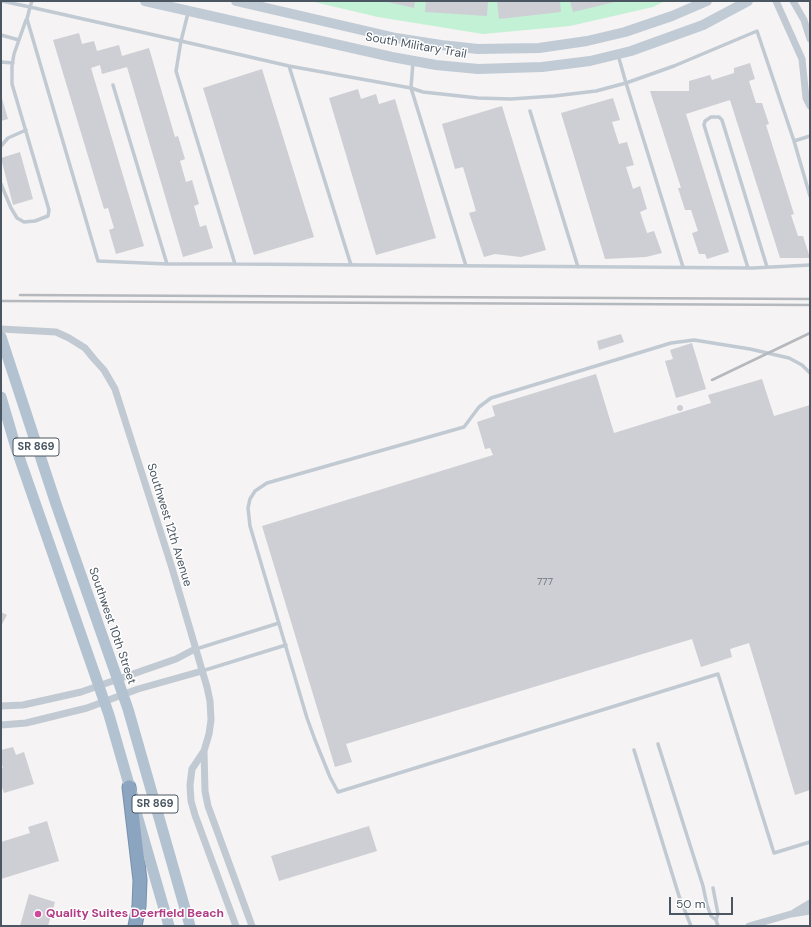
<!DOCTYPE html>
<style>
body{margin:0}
#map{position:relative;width:811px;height:927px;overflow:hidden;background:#f5f3f3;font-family:"DM Sans",sans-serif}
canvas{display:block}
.frame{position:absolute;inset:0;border:2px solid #4a5661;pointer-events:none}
.scale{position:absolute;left:669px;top:897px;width:64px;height:18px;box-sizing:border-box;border:2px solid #4a5661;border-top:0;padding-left:5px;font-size:12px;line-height:14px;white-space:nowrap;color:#4a5661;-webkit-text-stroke:3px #fff;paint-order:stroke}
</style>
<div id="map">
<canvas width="811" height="927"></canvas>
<div class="frame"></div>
<div class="scale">50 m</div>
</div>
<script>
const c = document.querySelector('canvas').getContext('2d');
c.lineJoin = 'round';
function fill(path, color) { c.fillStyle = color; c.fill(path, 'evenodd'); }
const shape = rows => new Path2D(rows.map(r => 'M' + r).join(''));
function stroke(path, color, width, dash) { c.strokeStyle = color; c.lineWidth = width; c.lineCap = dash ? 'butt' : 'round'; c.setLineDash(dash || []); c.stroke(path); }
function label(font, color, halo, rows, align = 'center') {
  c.font = font + ' "DM Sans",sans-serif'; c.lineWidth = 3; c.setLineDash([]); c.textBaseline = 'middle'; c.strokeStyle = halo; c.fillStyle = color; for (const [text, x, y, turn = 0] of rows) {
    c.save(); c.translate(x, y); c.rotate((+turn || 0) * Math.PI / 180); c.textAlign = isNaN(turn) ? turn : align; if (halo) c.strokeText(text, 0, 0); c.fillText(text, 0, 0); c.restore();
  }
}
fill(shape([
 [310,1,665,1,653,7,570,26,483,34,378,17]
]), '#c3f1d5');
fill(shape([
 [383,1,415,1,414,8],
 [426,1,488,1,487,16,425,12],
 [497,1,560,1,561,12,499,19],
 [570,1,615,1,615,2,573,12],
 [79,33,82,44,94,41,97,51,119,45,122,56,149,48,175,137,178,136,185,159,180,161,186,182,192,180,199,204,194,206,200,227,206,225,213,248,183,257,127,67,102,74,100,65,91,68,144,246,116,254,109,230,114,228,108,208,104,209,53,40],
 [750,63,755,79,749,81,756,103,762,103,769,124,766,125,794,214,791,215,798,236,803,236,810,258,780,258,730,100,686,114,729,252,707,259,705,254,699,254,692,233,698,231,691,210,685,210,678,188,681,188,650,91,689,91,689,81,710,75,712,80,734,73,734,68],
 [262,69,314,237,254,255,203,88],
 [358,89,361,99,376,94,379,104,395,99,436,238,376,255,329,98],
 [1,95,8,119,1,121],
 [613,98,620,120,612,122,619,144,627,142,634,165,626,167,633,189,640,186,647,209,640,212,647,233,654,231,662,253,646,257,605,259,561,113],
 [502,106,546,250,521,257,495,254,484,257,469,213,476,211,463,167,455,169,442,124],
 [20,152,33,199,13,205,1,158],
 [621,334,624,342,599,350,597,341],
 [692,343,706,389,676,398,665,361,673,359,670,350],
 [596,374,614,433,711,403,708,395,762,379,774,416,810,405,810,790,795,795,749,643,730,649,732,657,701,667,692,639,346,744,352,762,335,767,262,526,493,455,490,448,485,449,477,422,495,416,492,406],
 '677 408a3 3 0 1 1 6 0a3 3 0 1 1-6 0Z',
 [1,612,7,615,1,626],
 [13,747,16,755,24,752,34,784,4,793,1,784,1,768,3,768,1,762,1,750],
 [47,821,59,861,1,879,1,842,30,833,28,827],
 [369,826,377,851,279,881,271,856],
 [29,894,55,902,48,926,20,926]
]), '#cdcfd5');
const highway = shape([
 [129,787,140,880,139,906,135,926]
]);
stroke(highway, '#7690ad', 15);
stroke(shape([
 [2,1,30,7,27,19,98,261,167,264],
 [32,1,30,7,181,41,188,13],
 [1,35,19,40],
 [618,55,626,83,674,66,757,31,794,141,810,196],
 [1,62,13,63],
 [413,62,411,88,423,92,478,98,511,99,554,96,596,91,626,83,683,267],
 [289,66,351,265],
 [113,85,167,264,235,264,176,71,181,41,289,66,411,88,466,266],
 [530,111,578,267],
 [794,141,810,136],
 [1,146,8,138,26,130],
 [1,184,11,208,17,218,24,222,35,221,48,216,49,210,12,84,12,66,14,54,26,20],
 [235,264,753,268,810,265],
 [748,268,704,125,705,121,711,117,719,117,722,120,767,267],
 [810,373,802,365,789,358,750,349,694,340,671,343,491,398,479,407,464,427,267,483,255,491,250,499,248,508,250,526,307,718,315,740,330,777,338,792,718,674,774,853,810,842],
 [196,649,279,623],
 [202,671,286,645],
 [658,744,703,886,707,905,711,916,716,920,718,926],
 [634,750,679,896,691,926],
 [713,888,718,914,716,920]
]), '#c1cad2', 3.5);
stroke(shape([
 [776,1,802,59,806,98,810,106],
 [793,1,804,20,810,39],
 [1,329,56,332,69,338,85,348,94,359,104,370,115,389,172,568,207,687,210,701,211,720,209,734,204,751,192,769,190,785,191,801,195,815,236,926],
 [1,706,23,705,81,692,176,659,195,649],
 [1,725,26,723,87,708,138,689,202,671],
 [204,751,205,791,208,806,252,926],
 [795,912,810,903],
 [749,926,791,914,810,911]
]), '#c1cad2', 7);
stroke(shape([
 [145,1,392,57,436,65,478,69,542,67,590,61,631,51,703,25,748,1],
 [236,1,396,38,441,45,478,49,539,48,587,41,625,32,672,16,707,1]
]), '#c1cbd6', 10);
stroke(shape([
 [1,337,56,504,128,709,190,926],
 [1,397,16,448,109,715,132,795],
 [136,812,169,926]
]), '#b3c2d1', 11);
stroke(highway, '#8ba5c1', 13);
stroke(shape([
 [20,295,810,299],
 [1,301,810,305],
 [712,380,810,333]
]), '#b5b8bd', 2.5);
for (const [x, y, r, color] of [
 [38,914,4,"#d1479c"]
]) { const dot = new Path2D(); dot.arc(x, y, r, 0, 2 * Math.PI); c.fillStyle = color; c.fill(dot); stroke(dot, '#fff', 1.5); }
label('10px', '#6b747e', null, [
 ["777",545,582]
]);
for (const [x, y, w] of [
 [36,447,46],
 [155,804,46]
]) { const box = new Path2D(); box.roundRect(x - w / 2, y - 9, w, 18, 3); c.fillStyle = '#fff'; c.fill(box); stroke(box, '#4a5661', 1); }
label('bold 11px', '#4a5661', null, [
 ["SR 869",36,447],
 ["SR 869",155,804]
]);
label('12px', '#4a5661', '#fff', [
 ["South Military Trail",416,46,10],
 ["Southwest 12th Avenue",169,525,73],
 ["Southwest 10th Street",112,626,71]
]);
label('bold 12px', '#b23c85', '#fff', [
 ["Quality Suites Deerfield Beach",46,914]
], 'left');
</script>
